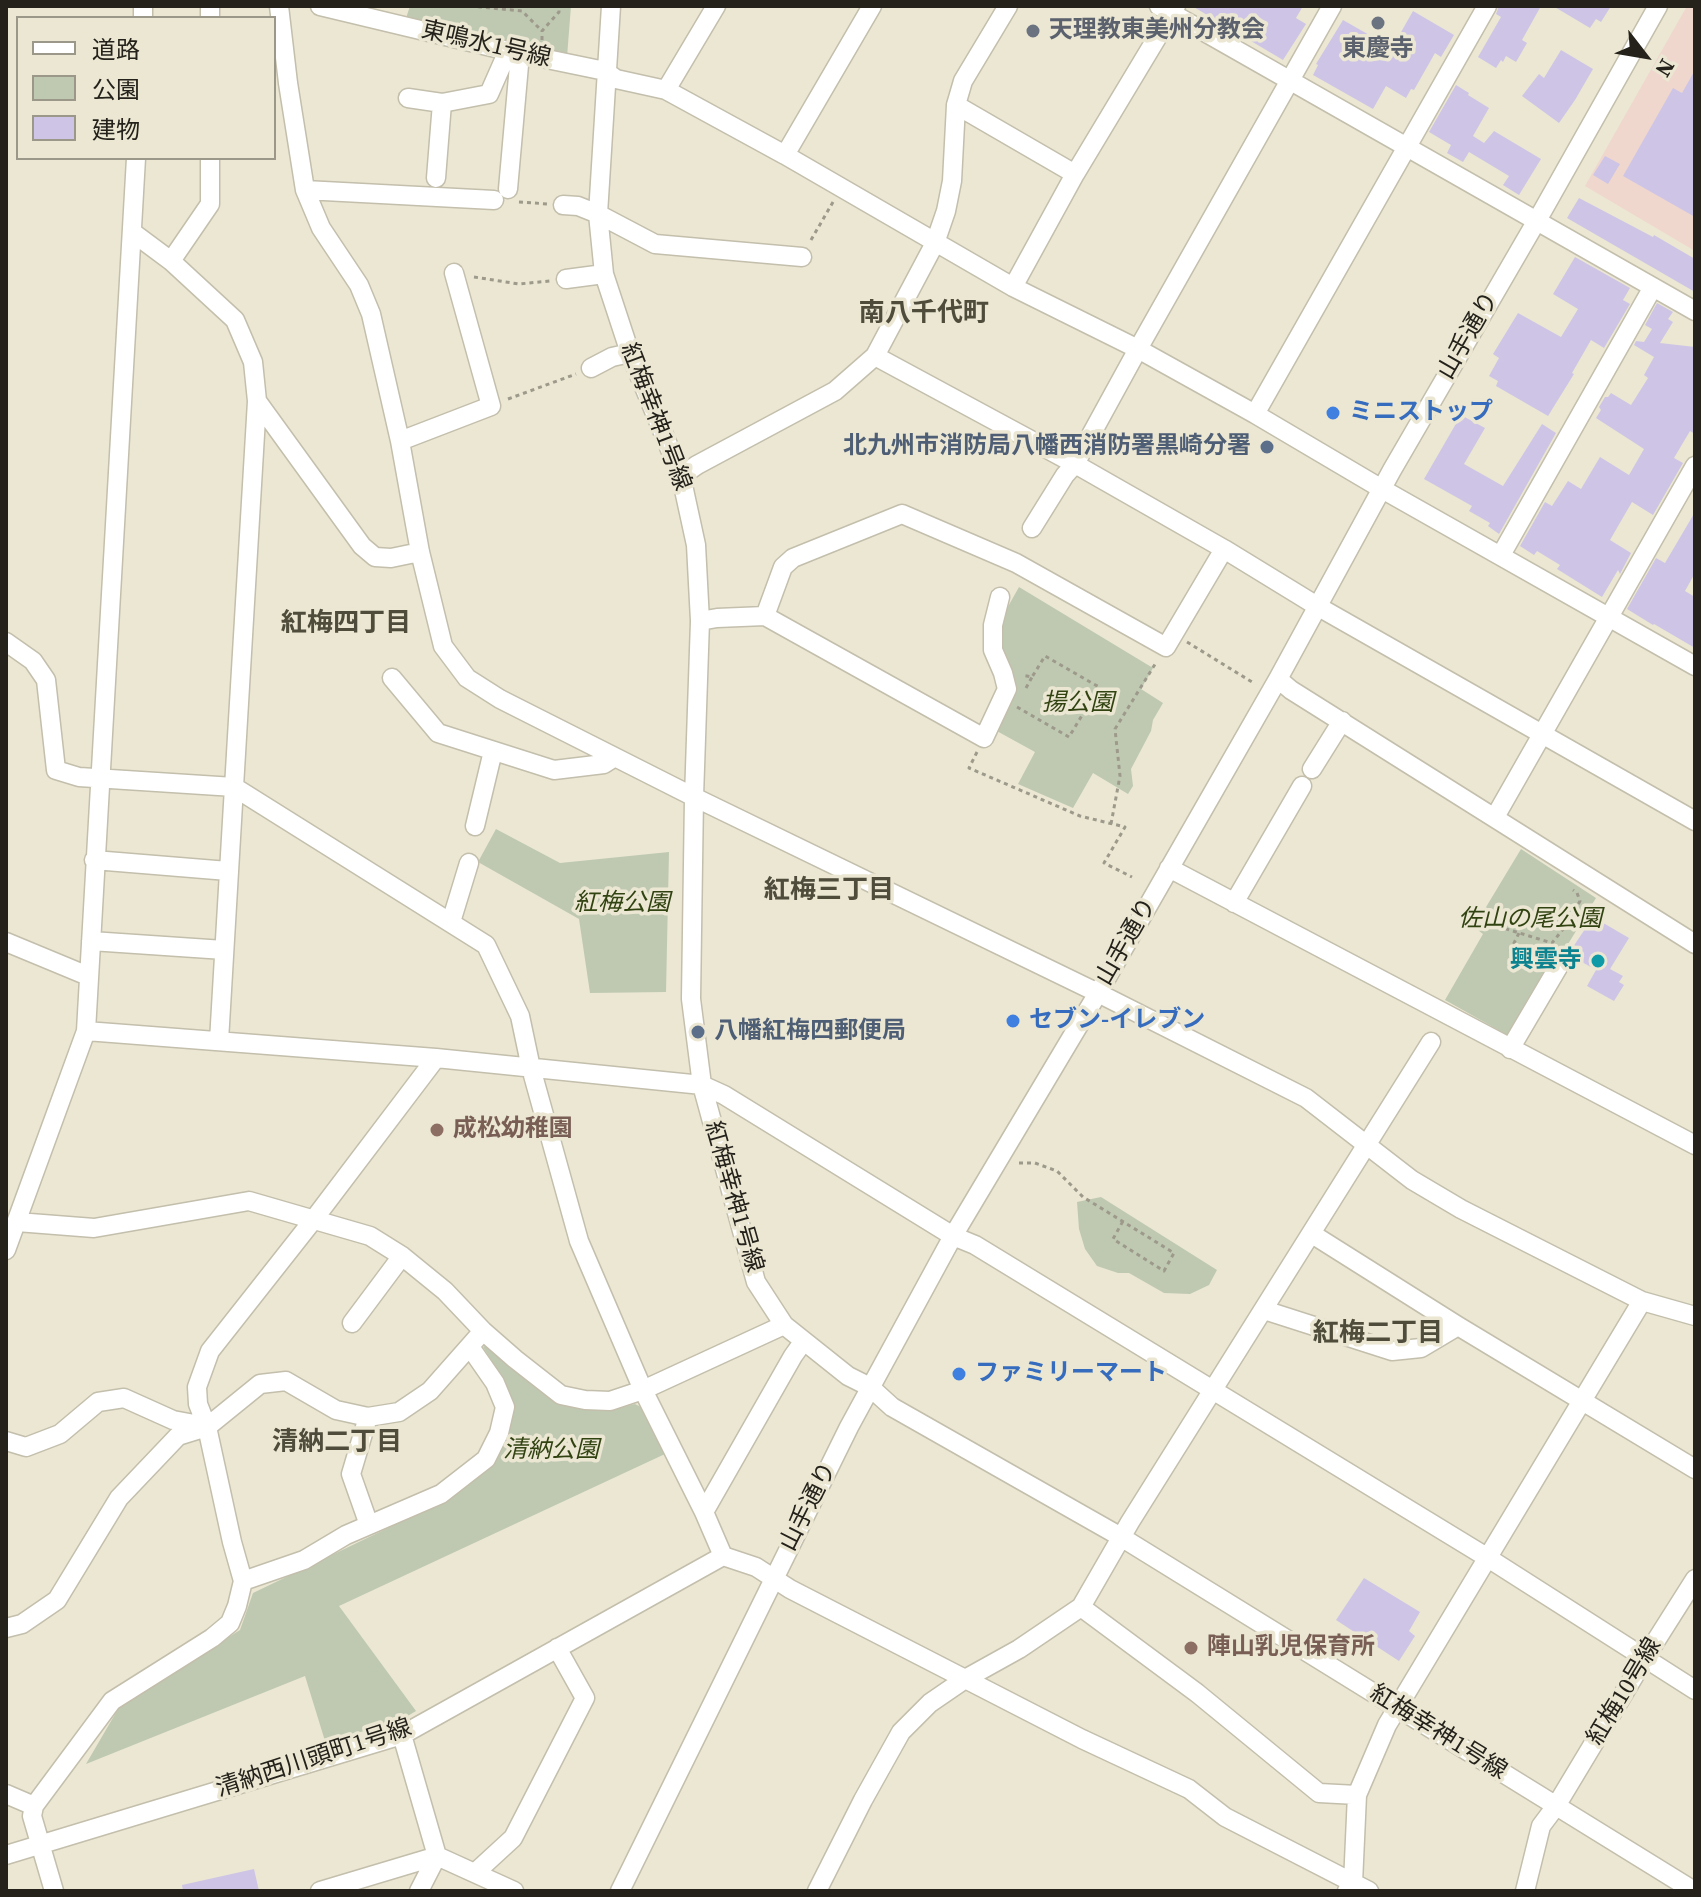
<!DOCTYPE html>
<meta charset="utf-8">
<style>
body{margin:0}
#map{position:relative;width:1701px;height:1897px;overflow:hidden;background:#ebe7d3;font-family:"Source Serif 4","Noto Sans JP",serif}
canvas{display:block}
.frame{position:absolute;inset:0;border:8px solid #24221b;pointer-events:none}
.legend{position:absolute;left:16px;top:16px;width:260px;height:144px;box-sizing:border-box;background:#ebe7d3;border:2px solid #9b9889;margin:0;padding:10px 14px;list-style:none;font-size:24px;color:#24221b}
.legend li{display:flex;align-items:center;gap:16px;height:40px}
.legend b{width:40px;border:2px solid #9b9889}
.north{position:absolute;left:1605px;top:16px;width:80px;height:80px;-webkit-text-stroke:6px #ebe7d3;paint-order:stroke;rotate:121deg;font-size:22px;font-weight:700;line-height:32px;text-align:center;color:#24221b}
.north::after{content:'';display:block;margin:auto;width:28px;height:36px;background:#24221b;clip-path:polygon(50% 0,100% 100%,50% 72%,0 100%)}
</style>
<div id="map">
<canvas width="1701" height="1897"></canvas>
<div class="frame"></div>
<ul class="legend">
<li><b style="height:10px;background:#fff"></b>道路</li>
<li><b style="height:22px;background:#bfc9b2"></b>公園</li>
<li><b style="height:22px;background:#cec5e6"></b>建物</li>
</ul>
<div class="north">N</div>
</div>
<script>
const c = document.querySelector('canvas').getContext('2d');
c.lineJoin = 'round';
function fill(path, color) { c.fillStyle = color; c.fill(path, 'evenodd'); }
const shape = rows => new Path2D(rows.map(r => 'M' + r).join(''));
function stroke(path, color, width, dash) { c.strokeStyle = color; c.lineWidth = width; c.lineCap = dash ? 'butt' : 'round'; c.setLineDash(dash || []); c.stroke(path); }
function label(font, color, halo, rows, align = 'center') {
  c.font = font + ' "Source Serif 4","Noto Sans JP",serif'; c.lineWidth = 7; c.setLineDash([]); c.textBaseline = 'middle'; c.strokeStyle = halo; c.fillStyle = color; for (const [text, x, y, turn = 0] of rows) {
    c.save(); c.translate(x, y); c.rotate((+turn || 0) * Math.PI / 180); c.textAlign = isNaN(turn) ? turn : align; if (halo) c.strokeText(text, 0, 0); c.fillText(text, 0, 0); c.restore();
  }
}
fill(shape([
 [1687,6,1695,6,1695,251,1585,186]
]), '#efd7ce');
fill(shape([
 [410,6,571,6,567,57,406,18],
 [1019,587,1153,668,1141,689,1163,703,1153,720,1151,731,1131,769,1133,786,1128,794,1093,773,1073,808,1018,784,1035,752,995,730,1004,660,1000,640,1001,619],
 [496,829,560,863,669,852,666,992,590,993,579,919,478,862],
 [1521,849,1596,898,1556,964,1509,1036,1445,1000,1483,934,1474,927],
 [1101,1197,1217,1270,1209,1285,1190,1294,1164,1293,1129,1273,1118,1273,1097,1266,1085,1249,1079,1229,1077,1202],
 [488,1344,520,1375,551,1399,582,1409,615,1409,635,1404,643,1408,665,1454,339,1606,416,1711,396,1723,325,1741,305,1676,86,1764,121,1704,240,1630,253,1593,446,1500,494,1460,510,1407,503,1379,483,1347]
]), '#bfc9b2');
fill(shape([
 [1192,6,1303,6,1296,18,1306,24,1283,60],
 [1499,6,1541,6,1522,40,1527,43,1516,62,1506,56,1503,62,1501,60,1496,68,1478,57,1501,17,1496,14],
 [1553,6,1611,6,1601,22,1596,19,1590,28],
 [1413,11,1454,35,1441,57,1435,53,1414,90,1411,89,1406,98,1386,86,1373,109,1313,75,1318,65,1316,64,1343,20,1392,48],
 [1561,50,1593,69,1575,100,1559,123,1522,96,1539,74,1544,78],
 [1695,70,1695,217,1623,176,1673,88,1682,93],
 [1456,85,1469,93,1468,95,1489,108,1473,136,1484,143,1494,131,1541,159,1519,195,1503,185,1509,176,1469,152,1463,162,1447,153,1451,145,1429,132],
 [1605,156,1620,164,1608,184,1593,175],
 [1579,198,1653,237,1654,235,1695,259,1695,292,1567,218],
 [1575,257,1630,288,1623,300,1630,304,1604,348,1591,340,1572,373,1574,374,1548,416,1496,386,1498,381,1489,376,1499,358,1493,354,1518,313,1561,337,1578,309,1553,294],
 [1657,303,1673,312,1668,319,1673,322,1660,343,1695,347,1695,434,1690,431,1674,458,1683,463,1653,515,1632,502,1610,540,1631,553,1620,574,1618,570,1602,597,1557,569,1560,565,1537,551,1534,555,1520,546,1545,502,1552,506,1568,481,1581,489,1600,457,1629,475,1644,449,1596,418,1601,410,1599,407,1605,397,1608,397,1611,393,1631,405,1648,378,1644,375,1654,357,1634,345,1636,341,1644,342,1652,329,1645,325],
 [1461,415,1485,428,1464,464,1503,486,1542,424,1556,433,1499,534,1488,526,1490,523,1469,511,1472,506,1424,479],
 [1695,512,1695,573,1685,591,1695,597,1695,648,1654,624,1653,625,1627,609,1656,558,1665,563],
 [1593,917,1629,938,1610,969,1623,976,1619,982,1624,985,1614,1001,1587,986,1596,970,1575,958,1571,950],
 [1364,1578,1420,1612,1409,1631,1415,1636,1399,1661,1336,1620],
 [254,1869,259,1891,183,1891,182,1885]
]), '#cec5e6');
const minor = shape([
 [279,6,288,83,305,190,321,228,359,285,371,314,400,441,420,552,443,646,467,678,500,699,694,797,1098,993,1306,1098,1412,1180,1461,1209,1642,1301,1695,1316],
 [320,6,508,51,605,71,616,79,666,90,785,155,1013,287,1138,349,1255,414,1382,489,1695,666],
 [611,6,598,214,604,274,630,353,681,476,696,545,700,621,694,797,691,999,702,1085,756,1282,784,1325,848,1376,870,1387,892,1407,1121,1537,1694,1891],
 [1159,6,1695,311],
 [143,18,143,6],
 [210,18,210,6],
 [666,90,716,6],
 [408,98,442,103,489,94,508,51],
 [956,105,1075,174],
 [785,155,872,6],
 [136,158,86,1031,436,1058,702,1085,724,1095,953,1236,975,1245,1488,1558,1695,1690],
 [436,178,442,103],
 [508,189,520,54],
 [305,190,494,200],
 [563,205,578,206,598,214,655,244,802,257],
 [132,232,171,261,235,320,253,362,257,401,234,787,486,945,520,1016,531,1068,579,1241,643,1390,704,1512,723,1556],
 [171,261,210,204,210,158],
 [566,279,604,274],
 [1013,287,1075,174,1176,6],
 [875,356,1075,464,1224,549,1317,606,1695,821],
 [591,368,612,357,630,353],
 [257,401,362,546,375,557,391,558,420,552],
 [1255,414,1487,6],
 [400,441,491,406,454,273],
 [681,476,697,465,835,391,875,356,935,243,946,211,952,181,956,105,963,81,1008,6],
 [1032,528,1065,475,1075,464,1138,349,1332,6],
 [1501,555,1653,287],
 [765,616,783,567,793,558,902,514,1016,563,1166,647,1224,549],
 [700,621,717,618,765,616,984,738,1007,689,1003,673,993,650,993,625,1000,597],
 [6,642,33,661,46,680,56,770,79,777,234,787,219,1041],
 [392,678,438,733,554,770,604,764,615,757],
 [1278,679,1291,690,1695,944],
 [1312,769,1342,721],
 [1495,817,1695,466],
 [475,826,493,751],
 [94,860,228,871],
 [1169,868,1695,1145],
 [1234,903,1302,786],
 [451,922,469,863],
 [91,941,224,950],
 [6,942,88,976],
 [1510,1049,1563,959],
 [17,1222,94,1228,249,1201,370,1236,402,1256,445,1291,483,1331,515,1359,561,1395,585,1400,610,1401,643,1390,784,1325],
 [1312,1234,1458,1326,1695,1469],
 [6,1250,86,1031],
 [1264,1310,1392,1351,1421,1348,1458,1326],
 [352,1323,402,1256],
 [368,1417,351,1474,369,1525],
 [6,1441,26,1447,60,1434,98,1402,124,1398,173,1420,205,1426],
 [704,1512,793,1356,803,1342],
 [243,1581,304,1560,346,1535,441,1494,486,1459,499,1433,505,1407,495,1383,470,1347],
 [1081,1607,1197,1693,1319,1793,1357,1795],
 [6,1628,22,1624,57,1600,119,1498,178,1436,207,1427,260,1384,286,1381,336,1410,368,1417,399,1412,430,1391,483,1331],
 [402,1735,437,1856,419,1891],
 [6,1794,34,1806],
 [6,1855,402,1735,723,1556,756,1567,790,1589,1082,1739,1189,1789,1225,1817,1369,1891],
 [476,1872,513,1838,585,1698,557,1648],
 [54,1891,32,1816,34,1806,112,1701,212,1638,230,1623,237,1606,243,1581,232,1542,207,1427,198,1404,197,1387,210,1351,314,1219,436,1058],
 [320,1891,437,1856,514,1891],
 [620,1891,849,1427,953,1236,1098,993,1278,679,1392,470,1543,210,1658,6],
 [817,1891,863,1800,901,1732,930,1703,965,1679,1019,1649,1081,1607,1130,1522,1431,1042],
 [1347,1891,1353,1883,1357,1795,1387,1725,1642,1301],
 [1525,1891,1541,1826,1556,1806,1645,1658,1695,1579]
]);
stroke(minor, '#c3bfac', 21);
stroke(shape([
 [470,6,522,11,542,31],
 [542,40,542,31,559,12,559,6],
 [519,202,548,204],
 [811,240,833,202],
 [474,277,519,284,550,281],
 [508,399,576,374],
 [1187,642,1252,682],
 [1026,688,1032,677],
 [1017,707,1069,737,1099,687,1045,656,1032,677,1022,675],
 [977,752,969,768,1080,816,1125,827,1104,863,1132,877],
 [1111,824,1120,776,1115,729,1157,661],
 [1490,924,1552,943,1568,923,1580,901,1577,893,1573,890],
 [1510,951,1519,933],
 [1019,1163,1035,1163,1057,1171,1083,1197,1174,1253,1164,1271,1113,1239,1123,1221]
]), '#9d9a8b', 3, [4, 4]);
stroke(minor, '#fff', 18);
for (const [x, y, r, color] of [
 [1378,23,8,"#6b7280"],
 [1033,31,8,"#6b7280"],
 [1333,413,8,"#3f7fe0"],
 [1267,447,8,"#5c6f8a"],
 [1598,961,8,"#0f9aa8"],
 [1013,1021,8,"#3f7fe0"],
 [698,1032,8,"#5c6f8a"],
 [437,1130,8,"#8d6e63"],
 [959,1374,8,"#3f7fe0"],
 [1191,1648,8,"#8d6e63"]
]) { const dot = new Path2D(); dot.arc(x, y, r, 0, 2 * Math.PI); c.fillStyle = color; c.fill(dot); stroke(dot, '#ebe7d3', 3); }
label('bold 24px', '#5b616d', '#ebe7d3', [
 ["天理教東美州分教会",1049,31],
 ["東慶寺",1378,50,"center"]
], 'left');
label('24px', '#24221b', '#ebe7d3', [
 ["東鳴水1号線",486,45,13],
 ["山手通り",1469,336,-60],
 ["紅梅幸神1号線",655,417,69],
 ["山手通り",1127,942,-60],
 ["紅梅幸神1号線",733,1197,74],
 ["山手通り",809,1507,-63],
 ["紅梅10号線",1625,1692,-59],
 ["紅梅幸神1号線",1438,1733,32],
 ["清納西川頭町1号線",314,1759,-18]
]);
label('bold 24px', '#366cbe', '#ebe7d3', [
 ["ミニストップ",1349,413],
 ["セブン-イレブン",1029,1021],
 ["ファミリーマート",975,1374]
], 'left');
label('bold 24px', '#4e5e75', '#ebe7d3', [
 ["北九州市消防局八幡西消防署黒崎分署",1251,447],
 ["八幡紅梅四郵便局",714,1032,"left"]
], 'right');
label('italic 24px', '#324312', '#ebe7d3', [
 ["揚公園",1078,704],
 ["紅梅公園",622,904],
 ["佐山の尾公園",1530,920],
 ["清納公園",551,1451]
]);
label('bold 24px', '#0d838f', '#ebe7d3', [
 ["興雲寺",1582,961]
], 'right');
label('bold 24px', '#785e54', '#ebe7d3', [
 ["成松幼稚園",453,1130],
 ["陣山乳児保育所",1207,1648]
], 'left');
label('bold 26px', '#4f4c3b', '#ebe7d3', [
 ["南八千代町",924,314],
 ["紅梅四丁目",346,624],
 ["紅梅三丁目",829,891],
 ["紅梅二丁目",1378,1334],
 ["清納二丁目",337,1443]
]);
</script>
